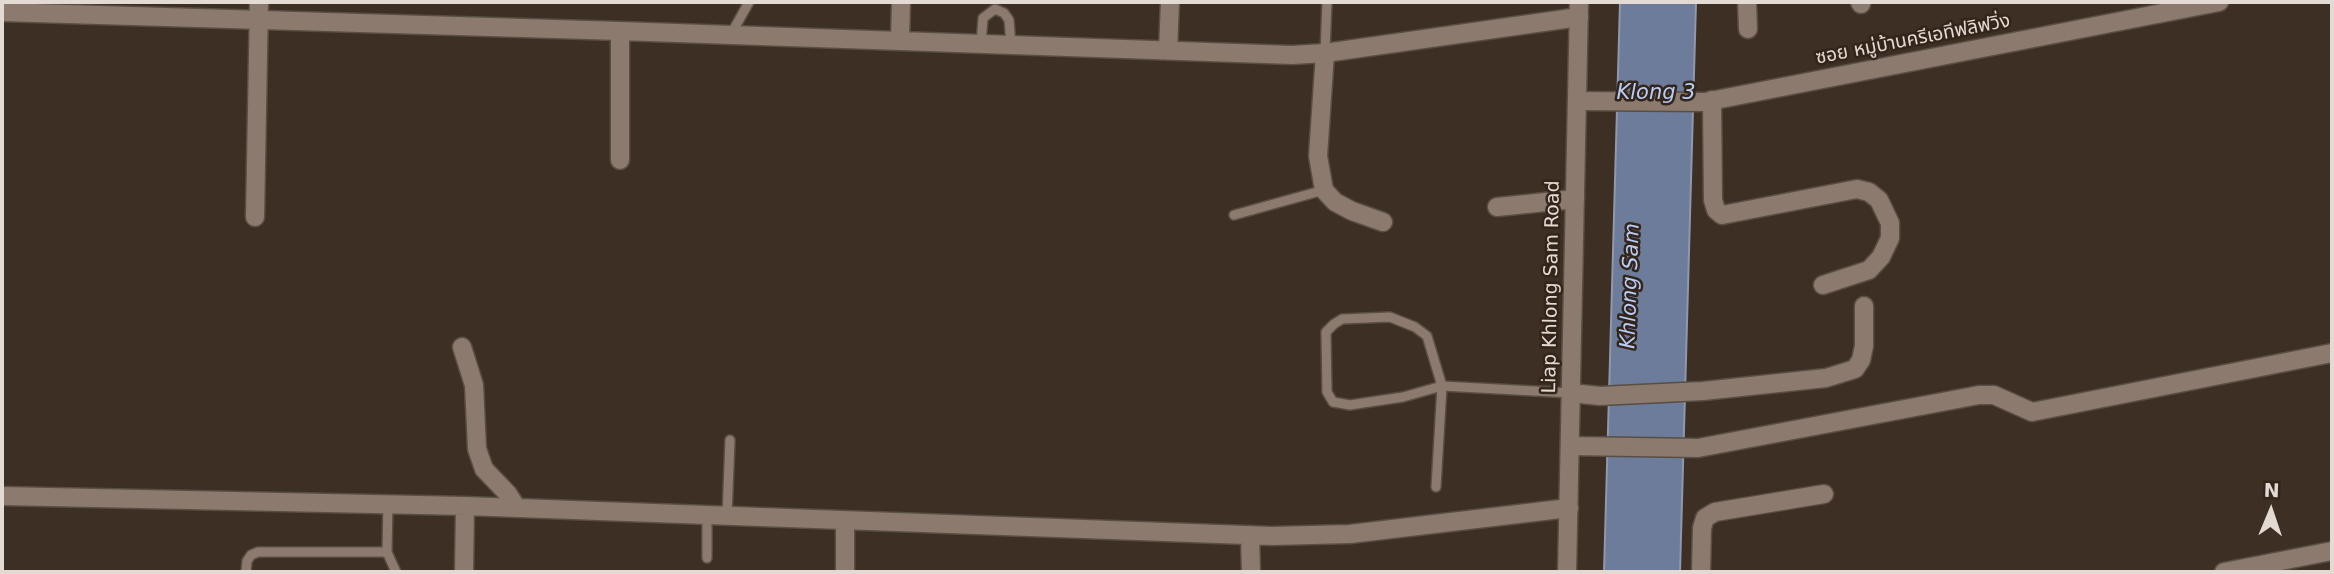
<!DOCTYPE html>
<meta charset="utf-8">
<style>
body{margin:0}
#map{position:relative;width:2334px;height:574px;overflow:hidden;background:#3d2f24;font-family:"DejaVu Sans",sans-serif}
canvas{display:block}
.frame{position:absolute;inset:0;border:4px solid #e3dad3;pointer-events:none}
.north{position:absolute;left:2236px;top:476px;width:70px;height:70px;-webkit-text-stroke:5px #33251a;paint-order:stroke;rotate:2deg;font-size:19px;font-weight:700;line-height:28px;text-align:center;color:#e3dad3}
.north::after{content:'';display:block;margin:auto;width:24px;height:32px;background:#e3dad3;clip-path:polygon(50% 0,100% 100%,50% 72%,0 100%)}
</style>
<div id="map">
<canvas width="2334" height="574"></canvas>
<div class="frame"></div>
<div class="north">N</div>
</div>
<script>
const c = document.querySelector('canvas').getContext('2d');
c.lineJoin = 'round';
function fill(path, color) { c.fillStyle = color; c.fill(path, 'evenodd'); }
const shape = rows => new Path2D(rows.map(r => 'M' + r).join(''));
function stroke(path, color, width, dash) { c.strokeStyle = color; c.lineWidth = width; c.lineCap = dash ? 'butt' : 'round'; c.setLineDash(dash || []); c.stroke(path); }
function label(font, color, halo, rows, align = 'center') {
  c.font = font + ' "DejaVu Sans","Noto Sans Thai",sans-serif'; c.lineWidth = 5; c.setLineDash([]); c.textBaseline = 'middle'; c.strokeStyle = halo; c.fillStyle = color; for (const [text, x, y, turn = 0] of rows) {
    c.save(); c.translate(x, y); c.rotate((+turn || 0) * Math.PI / 180); c.textAlign = isNaN(turn) ? turn : align; if (halo) c.strokeText(text, 0, 0); c.fillText(text, 0, 0); c.restore();
  }
}
const water = shape([
 [1620,2,1696,2,1680,572,1604,572,1620,2]
]);
fill(water, '#6d7c9b');
stroke(water, '#9098ac', 2);
const service = shape([
 [730,36,749,2],
 [981,44,983,18,995,9,1004,13,1009,20,1011,45],
 [1325,53,1327,2],
 [1234,215,1324,190],
 [1436,487,1442,386,1427,336,1415,327,1390,317,1342,319,1334,324,1326,332,1327,392,1333,402,1350,405,1403,397,1442,386,1571,393],
 [707,515,707,558],
 [727,516,730,440],
 [387,552,388,504],
 [246,572,247,561,251,555,258,552,387,552,396,572]
]);
const minor = shape([
 [1747,2,1748,29],
 [1860,2,1861,4],
 [2,12,620,31,1292,55,1325,53,1579,17],
 [900,41,901,2],
 [1168,51,1170,2],
 [1325,53,1318,156,1324,190,1335,202,1352,211,1383,222],
 [1712,100,1713,200,1716,210,1722,215,1857,189,1869,192,1879,200,1890,223,1890,238,1881,257,1869,270,1823,285],
 [1577,101,1705,102,2219,2],
 [620,160,620,31],
 [1497,207,1575,199],
 [255,217,259,2],
 [462,347,474,385,477,449,484,469,508,494,517,508],
 [1571,393,1600,396,1703,391,1826,378,1855,369,1861,360,1864,346,1864,306],
 [1570,446,1698,448,1979,395,1994,395,2032,412,2332,353],
 [2,496,465,506,1272,536,1350,534,1569,508],
 [845,521,845,572],
 [1250,535,1251,572],
 [464,572,465,506],
 [1701,572,1702,528,1705,518,1715,512,1824,494],
 [2224,572,2332,551]
]);
const secondary = shape([
 [1567,572,1579,2]
]);
stroke(service, '#594e44', 12);
stroke(minor, '#594e44', 21);
stroke(secondary, '#594e44', 21);
stroke(service, '#8b7a6d', 9);
stroke(minor, '#8b7a6d', 18);
stroke(secondary, '#8b7a6d', 18);
label('19px', '#e3dad3', '#33251a', [
 ["ซอย หมู่บ้านครีเอทีฟลิฟวิ่ง",1913,40,-11],
 ["Liap Khlong Sam Road",1552,287,-89]
]);
label('italic 21px', '#b7ccf7', '#33251a', [
 ["Klong 3",1656,94],
 ["Khlong Sam",1631,286,-88]
]);
</script>
